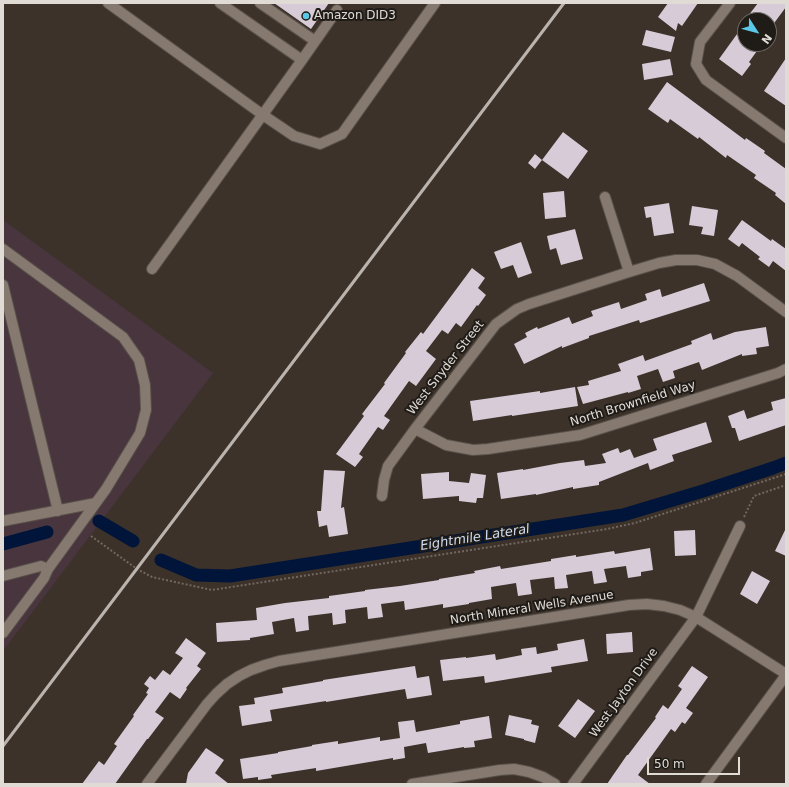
<!DOCTYPE html>
<style>
body{margin:0}
#map{position:relative;width:789px;height:787px;overflow:hidden;background:#3c322a;font-family:"DejaVu Sans",sans-serif}
canvas{display:block}
.frame{position:absolute;inset:0;border:4px solid #e1dbd6;pointer-events:none}
.north{position:absolute;left:737px;top:12px;width:40px;height:40px;box-sizing:border-box;background:#1f1b17;border:1px solid #6d6863;border-radius:50%;rotate:126deg;font-size:11px;font-weight:700;line-height:16px;text-align:center;color:#e1dbd6}
.north::after{content:'';display:block;margin:auto;width:14px;height:18px;background:#5ac8e6;clip-path:polygon(50% 0,100% 100%,50% 72%,0 100%)}
.scale{position:absolute;left:647px;top:757px;width:93px;height:18px;box-sizing:border-box;border:2px solid #e1dbd6;border-top:0;padding-left:5px;font-size:12px;line-height:14px;white-space:nowrap;color:#e1dbd6;-webkit-text-stroke:3px #1f1b17;paint-order:stroke}
</style>
<div id="map">
<canvas width="789" height="787"></canvas>
<div class="frame"></div>
<div class="north">N</div>
<div class="scale">50 m</div>
</div>
<script>
const c = document.querySelector('canvas').getContext('2d');
c.lineJoin = 'round';
function fill(path, color) { c.fillStyle = color; c.fill(path, 'evenodd'); }
const shape = rows => new Path2D(rows.map(r => 'M' + r).join(''));
function stroke(path, color, width, dash) { c.strokeStyle = color; c.lineWidth = width; c.lineCap = dash ? 'butt' : 'round'; c.setLineDash(dash || []); c.stroke(path); }
function label(font, color, halo, rows, align = 'center') {
  c.font = font + ' "DejaVu Sans",sans-serif'; c.lineWidth = 4; c.setLineDash([]); c.textBaseline = 'middle'; c.strokeStyle = halo; c.fillStyle = color; for (const [text, x, y, turn = 0] of rows) {
    c.save(); c.translate(x, y); c.rotate((+turn || 0) * Math.PI / 180); c.textAlign = isNaN(turn) ? turn : align; if (halo) c.strokeText(text, 0, 0); c.fillText(text, 0, 0); c.restore();
  }
}
fill(shape([
 [3,220,213,373,3,651]
]), '#48353e');
stroke(shape([
 [99,521,133,541],
 [3,544,47,532],
 [161,560,196,575,230,576,623,515,703,491,773,468,786,463]
]), '#001539', 13);
fill(shape([
 [274,3,329,3,311,29],
 [668,3,698,3,682,26,678,23,676,31,658,17],
 [758,3,786,3,786,7,769,30,769,20,745,20],
 [745,23,745,44,762,44,749,62,751,64,742,76,719,59],
 [646,30,675,37,671,52,642,45],
 [786,58,786,106,764,91],
 [670,59,673,75,644,80,642,64],
 [667,82,745,140,746,138,765,151,764,153,786,169,786,204,775,195,776,193,754,178,756,175,727,155,726,158,699,137,698,139,670,119,668,123,648,109],
 [563,132,588,151,568,179,542,160],
 [535,154,542,160,535,169,528,163],
 [564,191,566,217,545,219,543,193],
 [669,203,674,233,654,236,651,217,646,218,644,207],
 [692,206,718,210,714,236,701,234,703,227,689,225],
 [742,220,771,241,772,239,786,249,786,271,773,261,769,267,758,259,760,257,742,243,739,247,728,239],
 [575,229,583,259,561,265,556,248,550,250,547,236],
 [521,242,532,273,518,278,513,265,501,269,494,252],
 [472,268,485,278,478,288,486,295,478,306,477,305,461,327,456,323,448,334,442,330,426,351,436,359,416,386,409,381,384,416,390,420,383,430,378,427,359,454,363,457,355,467,336,454,364,416,362,414,385,384,384,383,406,353,405,352,421,332,423,334],
 [704,283,710,301,640,323,639,320,589,336,589,338,562,348,562,346,524,364,514,344,527,337,525,333,537,327,538,329,569,317,572,324,593,316,591,311,619,302,621,309,647,300,645,294,660,289,662,297],
 [766,327,769,346,756,348,757,354,742,356,742,354,702,370,699,362,673,371,675,378,663,382,658,369,637,376,641,389,628,393,628,392,583,404,577,387,589,385,588,381,621,371,618,364,643,355,645,361,692,344,691,341,711,333,713,340,735,332],
 [575,387,578,406,512,416,512,415,473,421,470,401,540,391,540,393],
 [786,398,786,425,739,441,735,428,732,428,728,416,744,410,747,419,773,410,771,402],
 [706,422,712,442,672,455,674,461,650,470,648,463,599,482,599,485,573,489,573,487,536,495,536,494,501,499,497,473,523,469,523,470,560,463,584,460,585,466,606,463,602,454,618,448,620,453,630,449,634,458,657,450,653,439],
 [324,470,345,471,341,508,344,507,348,534,329,537,327,525,319,527,317,511,321,511],
 [449,472,449,481,469,483,471,473,486,475,483,498,477,498,476,503,459,501,459,496,423,499,421,474],
 [786,528,786,556,775,551],
 [695,530,696,555,675,556,674,531],
 [650,548,653,570,641,572,641,576,628,578,626,566,604,569,607,582,594,584,592,571,566,575,568,588,555,589,554,577,530,580,532,594,518,596,516,583,491,587,492,599,469,603,469,604,443,608,443,604,405,610,404,601,381,604,383,617,368,619,367,607,345,610,346,623,333,625,332,613,308,616,309,630,296,632,294,618,272,622,274,634,250,638,250,640,217,642,216,623,257,620,256,608,285,603,329,598,329,596,365,591,365,590,400,586,439,580,439,579,475,573,474,571,500,566,501,569,551,561,551,559,576,555,576,557,614,551,615,554],
 [752,571,770,581,757,604,740,594],
 [632,632,633,652,607,654,606,634],
 [186,638,206,653,197,666,201,669,186,688,187,689,180,699,170,692,155,712,164,718,148,739,147,739,115,784,82,784,99,761,104,765,117,746,114,744,134,716,133,715,148,694,146,693,149,688,144,684,150,676,155,680,163,670,170,675,183,658,175,653],
 [584,639,588,661,551,667,552,672,485,683,484,676,443,681,440,660,466,657,466,658,495,654,496,660,522,655,521,649,536,647,537,654,558,650,557,644],
 [415,666,417,678,429,676,432,695,407,699,405,689,326,702,326,701,270,710,272,721,242,726,239,706,255,704,254,698,283,693,282,688,323,681,323,680],
 [692,666,708,677,686,708,693,713,685,724,682,722,675,732,671,729,638,775,650,784,607,784,627,755,628,755,656,718,655,717,663,705,668,709,682,689,678,686],
 [578,699,595,711,575,738,558,726],
 [509,715,532,720,531,724,539,726,535,743,524,740,524,739,505,735],
 [489,716,492,738,474,741,475,747,464,748,464,747,428,753,426,743,404,747,405,758,393,760,393,758,316,771,316,768,271,775,272,778,258,780,258,777,243,779,240,759,278,753,278,752,312,746,312,745,338,741,338,744,380,737,380,741,400,738,398,722,414,720,416,732,460,724,460,721],
 [206,748,224,760,215,773,229,784,186,784,188,773]
]), '#d6cbd6');
const minor = shape([
 [108,3,263,115,294,136,320,144,342,134,435,3],
 [220,3,302,60],
 [260,3,315,41],
 [730,3,700,42,696,64,706,80,786,138],
 [605,197,629,272],
 [3,249,123,337,139,360,145,385,146,410,140,433,106,489,48,569],
 [152,269,302,60,337,10],
 [3,285,58,511],
 [415,429,446,445,473,450,488,449,580,435,778,373,786,369],
 [382,496,384,480,388,466,415,429,496,324,517,309,529,304,629,272,659,263,676,260,697,260,715,264,737,276,786,312],
 [3,521,96,503],
 [3,576,41,566,48,569,44,578,3,633],
 [147,784,207,704,216,694,227,684,239,676,251,670,265,665,279,661,629,605,647,604,664,606,680,610,696,617,786,674],
 [412,784,500,770,514,769,529,772,543,777,555,784],
 [573,784,696,617,740,526],
 [706,784,786,675]
]);
stroke(minor, '#585049', 12);
stroke(shape([
 [744,517,754,496,786,485],
 [91,536,137,569,152,577,212,590,607,529,635,523,786,474]
]), '#716861', 2, [2, 2]);
stroke(minor, '#857970', 10);
stroke(shape([
 [3,746,564,3]
]), '#bab3ae', 3);
for (const [x, y, r, color] of [
 [306,16,4,"#5ac8e6"]
]) { const dot = new Path2D(); dot.arc(x, y, r, 0, 2 * Math.PI); c.fillStyle = color; c.fill(dot); stroke(dot, '#1f1b17', 1.5); }
label('12px', '#e1dbd6', '#1f1b17', [
 ["Amazon DID3",314,16]
], 'left');
label('12px', '#e1dbd6', '#1f1b17', [
 ["West Snyder Street",446,368,-52],
 ["North Brownfield Way",633,404,-17],
 ["North Mineral Wells Avenue",532,608,-9],
 ["West Jayton Drive",624,693,-54]
]);
label('italic 13px', '#cfdef2', '#1f1b17', [
 ["Eightmile Lateral",475,538,-9]
]);
</script>
